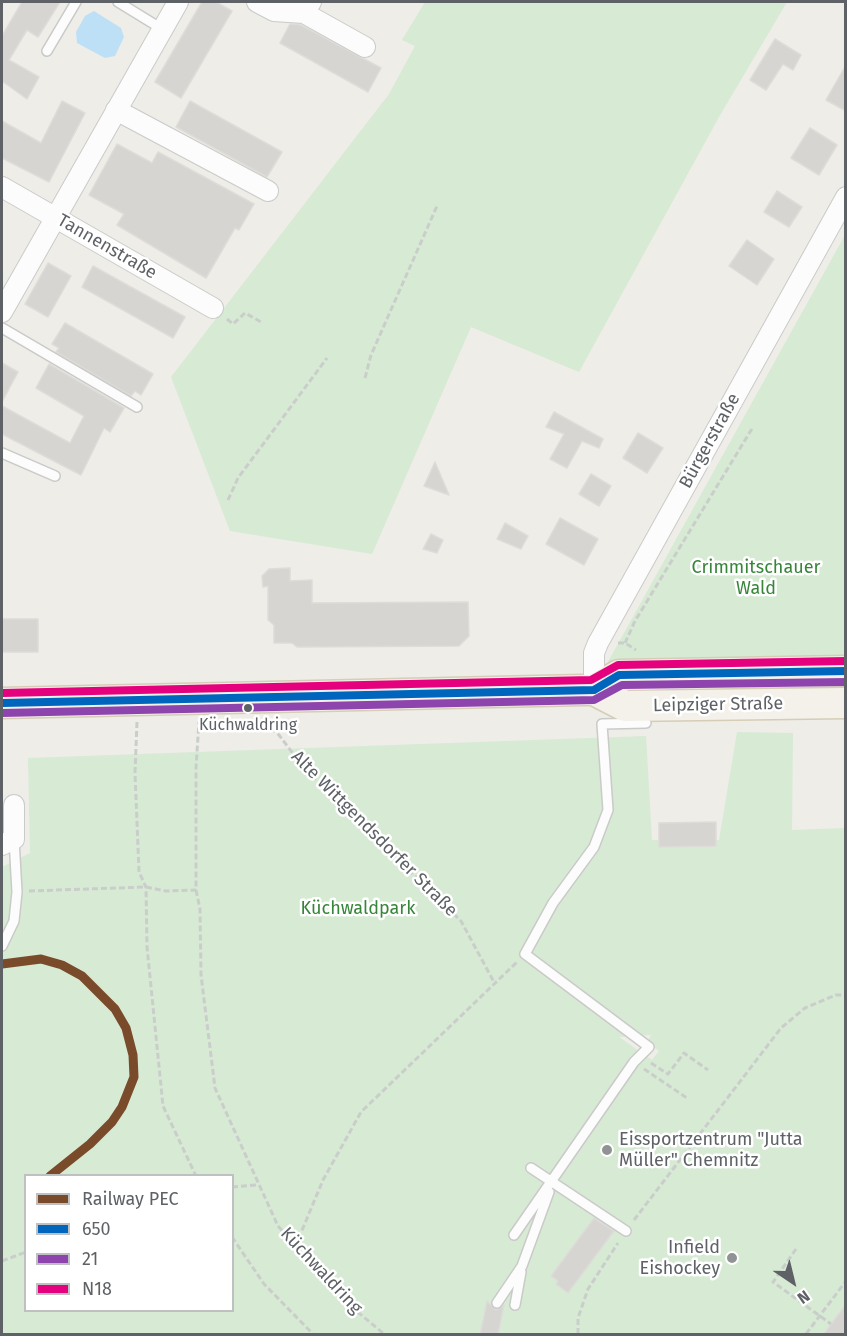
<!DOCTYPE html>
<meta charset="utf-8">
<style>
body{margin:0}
#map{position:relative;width:847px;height:1336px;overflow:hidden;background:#eeede8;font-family:"Fira Sans",sans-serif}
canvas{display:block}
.frame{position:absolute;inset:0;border:3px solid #5e6266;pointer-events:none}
.legend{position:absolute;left:24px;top:1174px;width:210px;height:138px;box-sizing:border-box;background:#fff;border:2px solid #bfc0c2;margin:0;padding:8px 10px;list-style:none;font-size:18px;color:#5e6266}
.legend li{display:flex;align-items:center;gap:12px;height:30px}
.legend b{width:30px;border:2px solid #bfc0c2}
.north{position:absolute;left:763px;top:1252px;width:60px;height:60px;-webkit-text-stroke:4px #fff;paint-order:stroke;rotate:145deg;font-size:16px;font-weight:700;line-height:24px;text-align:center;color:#5e6266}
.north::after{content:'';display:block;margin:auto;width:21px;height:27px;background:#5e6266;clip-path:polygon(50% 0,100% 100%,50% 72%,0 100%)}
</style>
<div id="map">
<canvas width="847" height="1336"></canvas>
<div class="frame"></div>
<ul class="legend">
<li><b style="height:8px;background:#7a4b2a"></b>Railway PEC</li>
<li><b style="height:8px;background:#0065bd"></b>650</li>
<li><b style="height:8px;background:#8e44ad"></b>21</li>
<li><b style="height:8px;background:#e5007d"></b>N18</li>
</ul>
<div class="north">N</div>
</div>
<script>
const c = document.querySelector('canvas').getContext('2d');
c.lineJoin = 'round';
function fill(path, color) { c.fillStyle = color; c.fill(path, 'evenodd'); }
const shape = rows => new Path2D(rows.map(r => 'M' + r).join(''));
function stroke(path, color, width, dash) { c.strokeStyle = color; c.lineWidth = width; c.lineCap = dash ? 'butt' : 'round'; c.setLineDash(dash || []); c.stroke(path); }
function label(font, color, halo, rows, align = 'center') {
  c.font = font + ' "Fira Sans",sans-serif'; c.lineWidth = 5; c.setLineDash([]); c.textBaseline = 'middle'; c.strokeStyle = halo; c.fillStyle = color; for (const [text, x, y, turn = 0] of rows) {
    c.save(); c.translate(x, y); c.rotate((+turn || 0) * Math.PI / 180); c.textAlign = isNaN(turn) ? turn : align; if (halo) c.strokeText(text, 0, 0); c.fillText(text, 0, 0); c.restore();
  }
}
fill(shape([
 [425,2,787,2,719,117,579,372,471,327,372,554,230,531,171,377,389,94,415,46,402,40],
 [845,235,845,668,604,669],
 [737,732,793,733,792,830,845,828,845,1334,2,1334,2,867,30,853,28,758,646,736,652,840,719,840],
 [651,1035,647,1042,659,1051,652,1060,619,1037],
 [26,1176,232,1176,232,1310,26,1310]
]), '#d7ead4');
fill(shape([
 [94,11,121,28,124,37,115,56,105,58,77,43,76,32,85,16]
]), '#bde0f7');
const building = shape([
 [22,2,60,2,38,37,27,30,9,60,39,77,27,99,2,81,2,36,22,2],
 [202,2,216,2,232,11,181,98,155,82,202,2],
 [290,24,301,25,381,68,368,92,280,43,290,24],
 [775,39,801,55,793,70,783,64,766,90,750,80,775,39],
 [846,65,846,111,826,100,846,65],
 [62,101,85,113,49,182,2,158,2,121,41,143,62,101],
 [190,101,282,152,267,177,176,127,190,101],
 [810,128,837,145,819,175,791,158,810,128],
 [117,144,152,163,158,152,254,204,239,230,235,228,206,278,117,225,124,214,89,195,117,144],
 [777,191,802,207,789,227,764,212,777,191],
 [747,240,774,259,757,285,729,266,747,240],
 [48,263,71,276,48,317,25,304,48,263],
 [93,266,185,317,173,338,82,287,93,266],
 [65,323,153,374,141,395,135,391,131,396,56,352,59,348,52,344,65,323],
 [2,363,18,372,2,402,2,363],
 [49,364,124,408,110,432,104,428,81,475,2,434,2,406,70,443,84,416,36,388,49,364],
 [554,412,603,439,599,448,582,441,567,468,550,459,564,434,546,427,554,412],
 [638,433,663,448,647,473,623,458,638,433],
 [435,462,449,495,424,486,435,462],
 [591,474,611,486,599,506,579,494,591,474],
 [560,518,598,539,584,565,546,544,560,518],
 [505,523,528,536,521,549,497,539,505,523],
 [431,534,443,540,437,553,423,549,431,534],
 [290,568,290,581,312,580,312,603,468,602,469,636,459,646,297,647,292,643,274,643,274,625,268,620,268,586,263,587,262,576,269,569,290,568],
 [2,619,38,619,38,652,2,652,2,619],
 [716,822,716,846,659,847,659,823,716,822],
 [594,1218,614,1231,568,1293,556,1284,558,1281,551,1276,594,1218],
 [487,1301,496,1310,504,1305,498,1335,480,1335,487,1301],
 [846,1304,846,1335,823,1335,846,1304]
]);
fill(building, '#d6d5d2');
stroke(building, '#dedcd8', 1.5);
const lane = shape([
 [118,2,162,29],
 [47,51,76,2],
 [2,328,137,407],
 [2,453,55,476],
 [2,946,14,921,17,892,14,839],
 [531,1168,626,1231],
 [514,1235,634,1062,649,1047,525,954,553,903,594,847,608,810,602,724,646,723],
 [497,1303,522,1266,549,1192],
 [515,1305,521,1272]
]);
const street = shape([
 [257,2,274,11,304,13,311,2],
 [304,13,365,47],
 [116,110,268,191],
 [2,187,213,308],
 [2,312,178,2],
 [594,690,594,653,598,643,846,197],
 [2,845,14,839,14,805]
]);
const primary = shape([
 [594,690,625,706,846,703],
 [2,703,583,690,594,690,619,675,846,671]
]);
stroke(lane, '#cacac9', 12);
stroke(street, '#cacac9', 22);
stroke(primary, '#d5cdb6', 33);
stroke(shape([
 [227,319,233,324,245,313,263,323],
 [365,378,371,355,437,206],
 [228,500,238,478,327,358],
 [618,643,625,643,636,650],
 [625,643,635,621,753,427],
 [137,722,135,773,139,872,146,887,147,947,163,1106,196,1176],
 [264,722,279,735,303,767,461,921,495,984],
 [196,890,200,909,201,975,215,1088,278,1226,353,1308,384,1334],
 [29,891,146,887,166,891,196,890,196,767,199,722],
 [651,1063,668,1074,684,1053,708,1070],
 [644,1069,687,1098],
 [232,1187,257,1185],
 [634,1220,781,1028,805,1008,836,995,846,995],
 [232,1237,264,1284,313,1334],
 [295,1247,323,1180,361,1112,517,962],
 [796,1249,773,1282,831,1324],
 [2,1261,26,1252],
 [578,1334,578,1318,588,1289,618,1243],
 [806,1334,846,1281]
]), '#cacecb', 3, [6, 3]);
stroke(lane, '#fcfcfc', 9);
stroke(street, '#fcfcfc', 20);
stroke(primary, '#f3f1e9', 30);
stroke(shape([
 [2,703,594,690,619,675,846,671]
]), '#0065bd', 8);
stroke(shape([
 [2,713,594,700,622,685,846,682]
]), '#8e44ad', 8);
stroke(shape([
 [2,693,591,680,618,665,846,661]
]), '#e5007d', 8);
stroke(shape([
 [2,964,41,959,62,965,82,976,115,1009,126,1028,133,1055,134,1077,122,1107,112,1122,90,1144,50,1176]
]), '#7a4b2a', 9);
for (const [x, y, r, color] of [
 [248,708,5,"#5e6266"],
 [607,1150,6,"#909394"],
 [732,1258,6,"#909394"]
]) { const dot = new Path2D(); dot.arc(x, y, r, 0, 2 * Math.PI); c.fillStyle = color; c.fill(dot); stroke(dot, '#fff', 2); }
label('16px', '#5e6266', '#fff', [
 ["Küchwaldring",248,726]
]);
label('18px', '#5e6266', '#fff', [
 ["Tannenstraße",107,247,30],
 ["Bürgerstraße",710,441,-61],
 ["Leipziger Straße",718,705,-1],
 ["Alte Wittgendsdorfer Straße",374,834,45],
 ["Küchwaldring",321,1271,47]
]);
label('18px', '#368539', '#fff', [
 ["Crimmitschauer",756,568],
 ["Wald",756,589],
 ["Küchwaldpark",358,909]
]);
label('18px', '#5e6266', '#fff', [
 ["Eissportzentrum \"Jutta",619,1140],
 ["Müller\" Chemnitz",619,1161],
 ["Infield",720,1248,"right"],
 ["Eishockey",720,1269,"right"]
], 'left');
</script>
